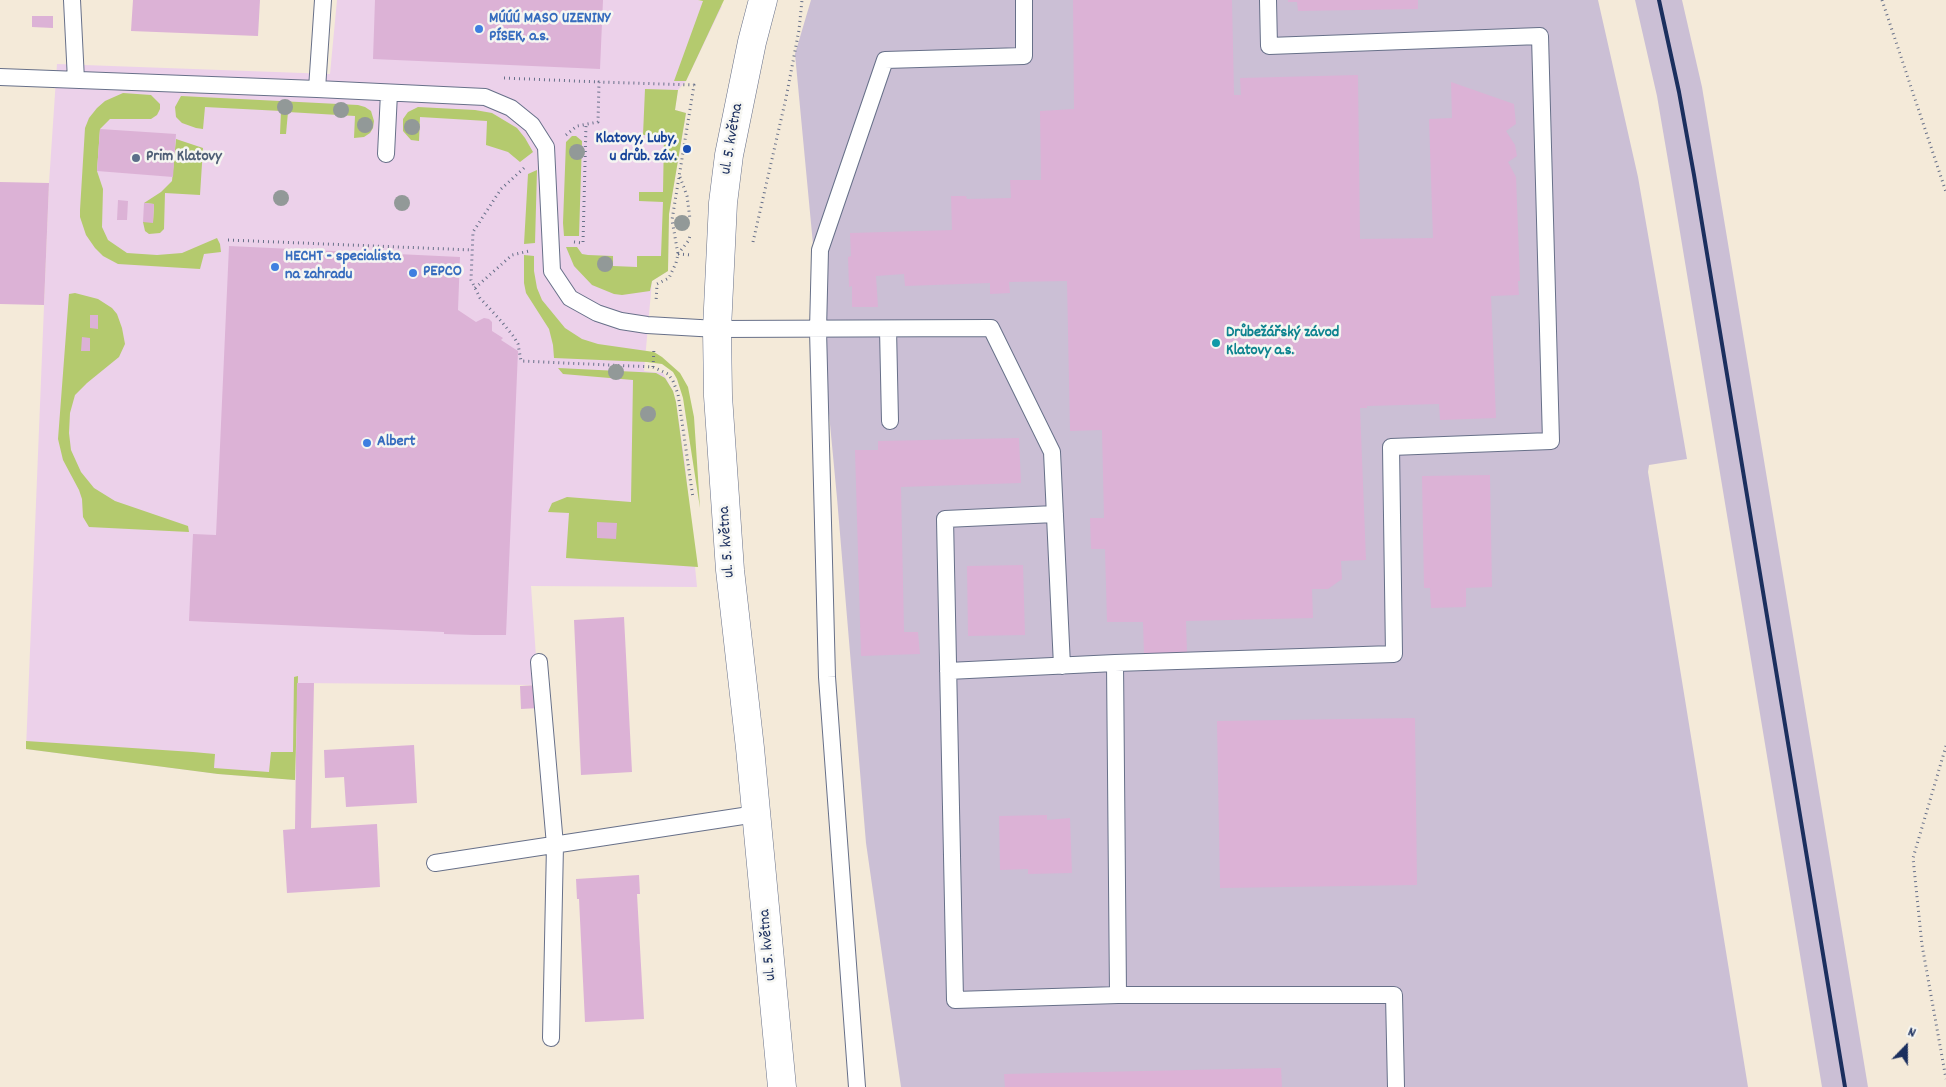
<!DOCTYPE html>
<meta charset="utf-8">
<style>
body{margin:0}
#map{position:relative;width:1946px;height:1087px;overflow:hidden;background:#f4ead9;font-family:Dekko,sans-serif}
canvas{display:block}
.north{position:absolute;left:1881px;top:1022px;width:50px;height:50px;-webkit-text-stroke:4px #f6f6f2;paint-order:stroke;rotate:22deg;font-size:14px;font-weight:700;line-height:20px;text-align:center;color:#1b2f5e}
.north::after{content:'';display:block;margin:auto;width:18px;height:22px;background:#1b2f5e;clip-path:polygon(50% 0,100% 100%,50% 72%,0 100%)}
</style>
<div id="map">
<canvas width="1946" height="1087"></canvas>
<div class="north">N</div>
</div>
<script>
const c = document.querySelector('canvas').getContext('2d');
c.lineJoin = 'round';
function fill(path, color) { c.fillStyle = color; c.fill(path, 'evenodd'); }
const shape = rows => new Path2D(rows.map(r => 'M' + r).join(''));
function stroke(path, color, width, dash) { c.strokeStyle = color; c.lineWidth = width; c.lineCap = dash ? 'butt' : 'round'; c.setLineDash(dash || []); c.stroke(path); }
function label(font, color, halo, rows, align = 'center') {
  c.font = font + ' Dekko,sans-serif'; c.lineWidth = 5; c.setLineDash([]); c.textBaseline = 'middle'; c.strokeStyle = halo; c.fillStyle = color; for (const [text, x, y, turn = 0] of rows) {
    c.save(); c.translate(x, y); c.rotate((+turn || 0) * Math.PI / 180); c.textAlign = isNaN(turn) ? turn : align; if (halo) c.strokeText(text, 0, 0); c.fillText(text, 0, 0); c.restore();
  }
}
fill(shape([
 [337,0,698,0,722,6,686,81,678,90,675,110,686,113,669,214,668,271,652,281,644,371,663,373,673,391,676,402,685,464,697,587,531,586,538,685,297,683,295,780,218,774,26,749,49,183,57,64,330,74]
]), '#ecd1ea');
fill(shape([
 [811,0,1598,0,1638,177,1687,459,1649,465,1648,472,1748,1087,901,1087,866,843,837,498,795,54],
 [1635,0,1682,0,1702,87,1868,1087,1822,1087,1671,178,1657,96]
]), '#cbbfd5');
fill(shape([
 [698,0,724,0,686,81,674,81,703,1],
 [645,89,678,90,675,110,686,113,669,214,668,271,652,281,650,291,622,295,614,294,592,285,574,266,566,247,577,247,582,254,588,255,613,256,613,266,637,267,637,256,661,256,663,202,639,201,639,192,663,192,664,136,643,135],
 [123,93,151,95,160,104,160,109,157,115,151,119,110,119,100,129,97,171,103,189,102,227,108,240,127,253,157,255,182,253,217,238,220,244,221,252,204,254,200,269,118,264,103,256,95,248,86,235,80,217,80,210,85,128,89,118,97,108,105,101],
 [181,96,358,105,365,107,371,111,374,121,373,128,370,133,364,137,354,138,355,116,288,112,286,134,280,134,281,111,205,107,203,129,196,128,182,123,176,117,175,107],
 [418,107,475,110,492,113,517,128,525,138,533,152,520,162,508,152,486,145,487,121,420,117,419,141,411,140,403,131,403,119,408,112],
 [572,136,576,136,582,141,579,236,564,236,563,223,566,142],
 [176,139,203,148,200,195,165,193,164,229,160,233,149,234,145,231,143,222,153,222,154,204,144,203,161,192,172,181],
 [537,170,535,243,524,244,528,174],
 [524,255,534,256,534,271,537,288,542,300,565,328,582,339,598,344,654,352,662,357,680,373,688,387,694,417,700,508,683,398,677,379,673,372,662,364,647,362,554,358,553,345,549,329,526,293,524,283],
 [75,293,98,299,112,308,117,314,122,328,125,344,119,357,87,383,75,395,70,413,69,433,71,450,81,472,94,488,115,501,188,526,189,532,89,527,83,517,82,499,79,490,63,460,58,439,69,294],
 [558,368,639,372,656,373,665,378,673,391,676,402,698,567,566,558,569,513,548,512,552,503,567,497,631,502,633,380,563,374],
 [298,676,295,780,218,774,26,749,26,741,193,752,215,754,214,768,269,772,271,752,293,752,294,677]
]), '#b4ca6e');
fill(shape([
 [133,0,260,0,258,36,131,31],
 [375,0,603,0,600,69,373,59],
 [1073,0,1232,0,1234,95,1241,95,1240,78,1358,75,1360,239,1433,238,1429,119,1452,118,1451,82,1514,104,1516,124,1506,131,1515,145,1517,156,1508,162,1516,177,1520,281,1518,281,1519,295,1491,296,1496,418,1440,420,1439,404,1367,406,1367,408,1360,408,1366,560,1341,561,1342,579,1328,589,1312,589,1313,618,1186,621,1187,653,1144,654,1143,622,1107,622,1105,549,1091,549,1090,518,1104,518,1102,430,1070,431,1067,281,1009,282,1010,293,990,294,990,283,905,286,904,274,876,276,878,307,852,307,852,286,849,287,848,257,851,256,850,233,952,230,951,196,966,196,967,199,1011,198,1010,180,1041,180,1040,111,1074,109],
 [1288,0,1418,0,1418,9,1298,11,1297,2,1288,2],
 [32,16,53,16,53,28,32,27],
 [100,129,176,134,173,177,97,171],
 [0,182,49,183,44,305,0,304],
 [118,200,128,201,127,220,117,220],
 [144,203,154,204,153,223,143,222],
 [229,246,460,257,458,310,476,322,484,318,489,319,492,322,492,331,503,338,501,340,518,351,506,635,474,635,444,634,444,632,189,621,193,534,216,535],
 [90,315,98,315,98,329,90,328],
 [82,337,90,338,90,351,81,351],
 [1019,438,1021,483,901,487,904,632,918,632,920,654,861,656,855,450,878,450,878,441],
 [1490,475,1492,587,1466,588,1466,607,1431,608,1430,588,1424,588,1422,476],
 [597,522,617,523,616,539,597,538],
 [1023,565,1025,635,968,636,967,566],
 [624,617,632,772,581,775,574,620],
 [297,683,314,683,311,828,377,824,380,887,287,893,283,830,295,829],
 [538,685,539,708,521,709,520,686],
 [1415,718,1417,885,1220,888,1217,721],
 [414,745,417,803,346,807,344,777,325,778,324,750],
 [1047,815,1047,820,1070,818,1072,873,1028,874,1028,869,1000,870,999,816],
 [639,875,640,894,637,894,644,1019,585,1022,579,899,577,899,576,879],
 [1281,1068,1282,1087,1005,1087,1004,1074]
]), '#dcb2d6');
const service = shape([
 [72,0,76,80],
 [0,77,317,89,485,97,511,108,532,125,546,147,552,271,570,298,597,313,621,321,647,325,717,329,991,328,1052,452,1062,666],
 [317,89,323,0],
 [386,154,389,93],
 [888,329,890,421],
 [1055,514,945,519,955,1000,1118,995,1394,995,1396,1087],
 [539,662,555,845,551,1038],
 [1115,663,1118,995],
 [948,671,1115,663,1394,654,1391,447,1551,441,1540,36,1269,46,1268,0],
 [435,863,756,814],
 [857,1087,827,677,818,330,820,250,885,60,1024,56,1024,0]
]);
const tertiary = shape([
 [763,0,752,42,729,155,723,203,717,329,718,396,730,570,750,748,782,1087]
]);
stroke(service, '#677089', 18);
stroke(tertiary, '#677089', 29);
stroke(shape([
 [1882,0,1946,192],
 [504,78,599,82],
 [566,135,577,126,598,122,599,82,694,85,672,220,678,254,676,263,669,278,657,284,656,302],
 [524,168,501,189,473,232,471,280,480,298,502,322,514,337,518,344,521,361,653,367,668,374,673,381,678,394,693,498],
 [680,177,687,196,690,219],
 [228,240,472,250],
 [574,242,583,243,586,124],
 [753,242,786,98,799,30,802,0],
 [678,254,692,255],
 [678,254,689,240,690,235],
 [475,288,512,255,529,251],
 [653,367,654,348],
 [1946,746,1913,858,1922,945,1946,1079]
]), '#677089', 3, [1, 4]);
stroke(service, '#fff', 16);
stroke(tertiary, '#fff', 28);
stroke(shape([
 [1659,0,1679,92,1694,175,1845,1087]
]), '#1b2f5e', 4);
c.fillStyle = '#929998';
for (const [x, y] of [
 [285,107],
 [341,110],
 [365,125],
 [412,127],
 [577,152],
 [281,198],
 [402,203],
 [682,223],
 [605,264],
 [616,372],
 [648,414]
]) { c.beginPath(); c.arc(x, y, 8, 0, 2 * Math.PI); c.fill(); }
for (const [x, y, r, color] of [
 [479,29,5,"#3f7fe0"],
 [687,149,5,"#1a4fb4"],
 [136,158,5,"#5c6f8a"],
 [275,267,5,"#3f7fe0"],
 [413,273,5,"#3f7fe0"],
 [1216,343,5,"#0f9aa8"],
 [367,443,5,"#3f7fe0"]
]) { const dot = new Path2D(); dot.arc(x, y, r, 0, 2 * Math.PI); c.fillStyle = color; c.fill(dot); stroke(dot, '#f6f6f2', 2); }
label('bold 16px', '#366cbe', '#f6f6f2', [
 ["MÚÚÚ MASO UZENINY",489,20],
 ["PÍSEK, a.s.",489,38],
 ["HECHT - specialista",285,258],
 ["na zahradu",285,276],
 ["PEPCO",423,273],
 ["Albert",377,443]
], 'left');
label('16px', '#1b2f5e', '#f6f6f2', [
 ["ul. 5. května",733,139,-80],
 ["ul. 5. května",728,542,-94],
 ["ul. 5. května",769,945,-95]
]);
label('bold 16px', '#164399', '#f6f6f2', [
 ["Klatovy, Luby,",677,140],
 ["u drůb. záv.",677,158]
], 'right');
label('bold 16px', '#4e5e75', '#f6f6f2', [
 ["Prim Klatovy",146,158]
], 'left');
label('bold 16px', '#0d838f', '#f6f6f2', [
 ["Drůbežářský závod",1226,334],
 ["Klatovy a.s.",1226,352]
], 'left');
</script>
